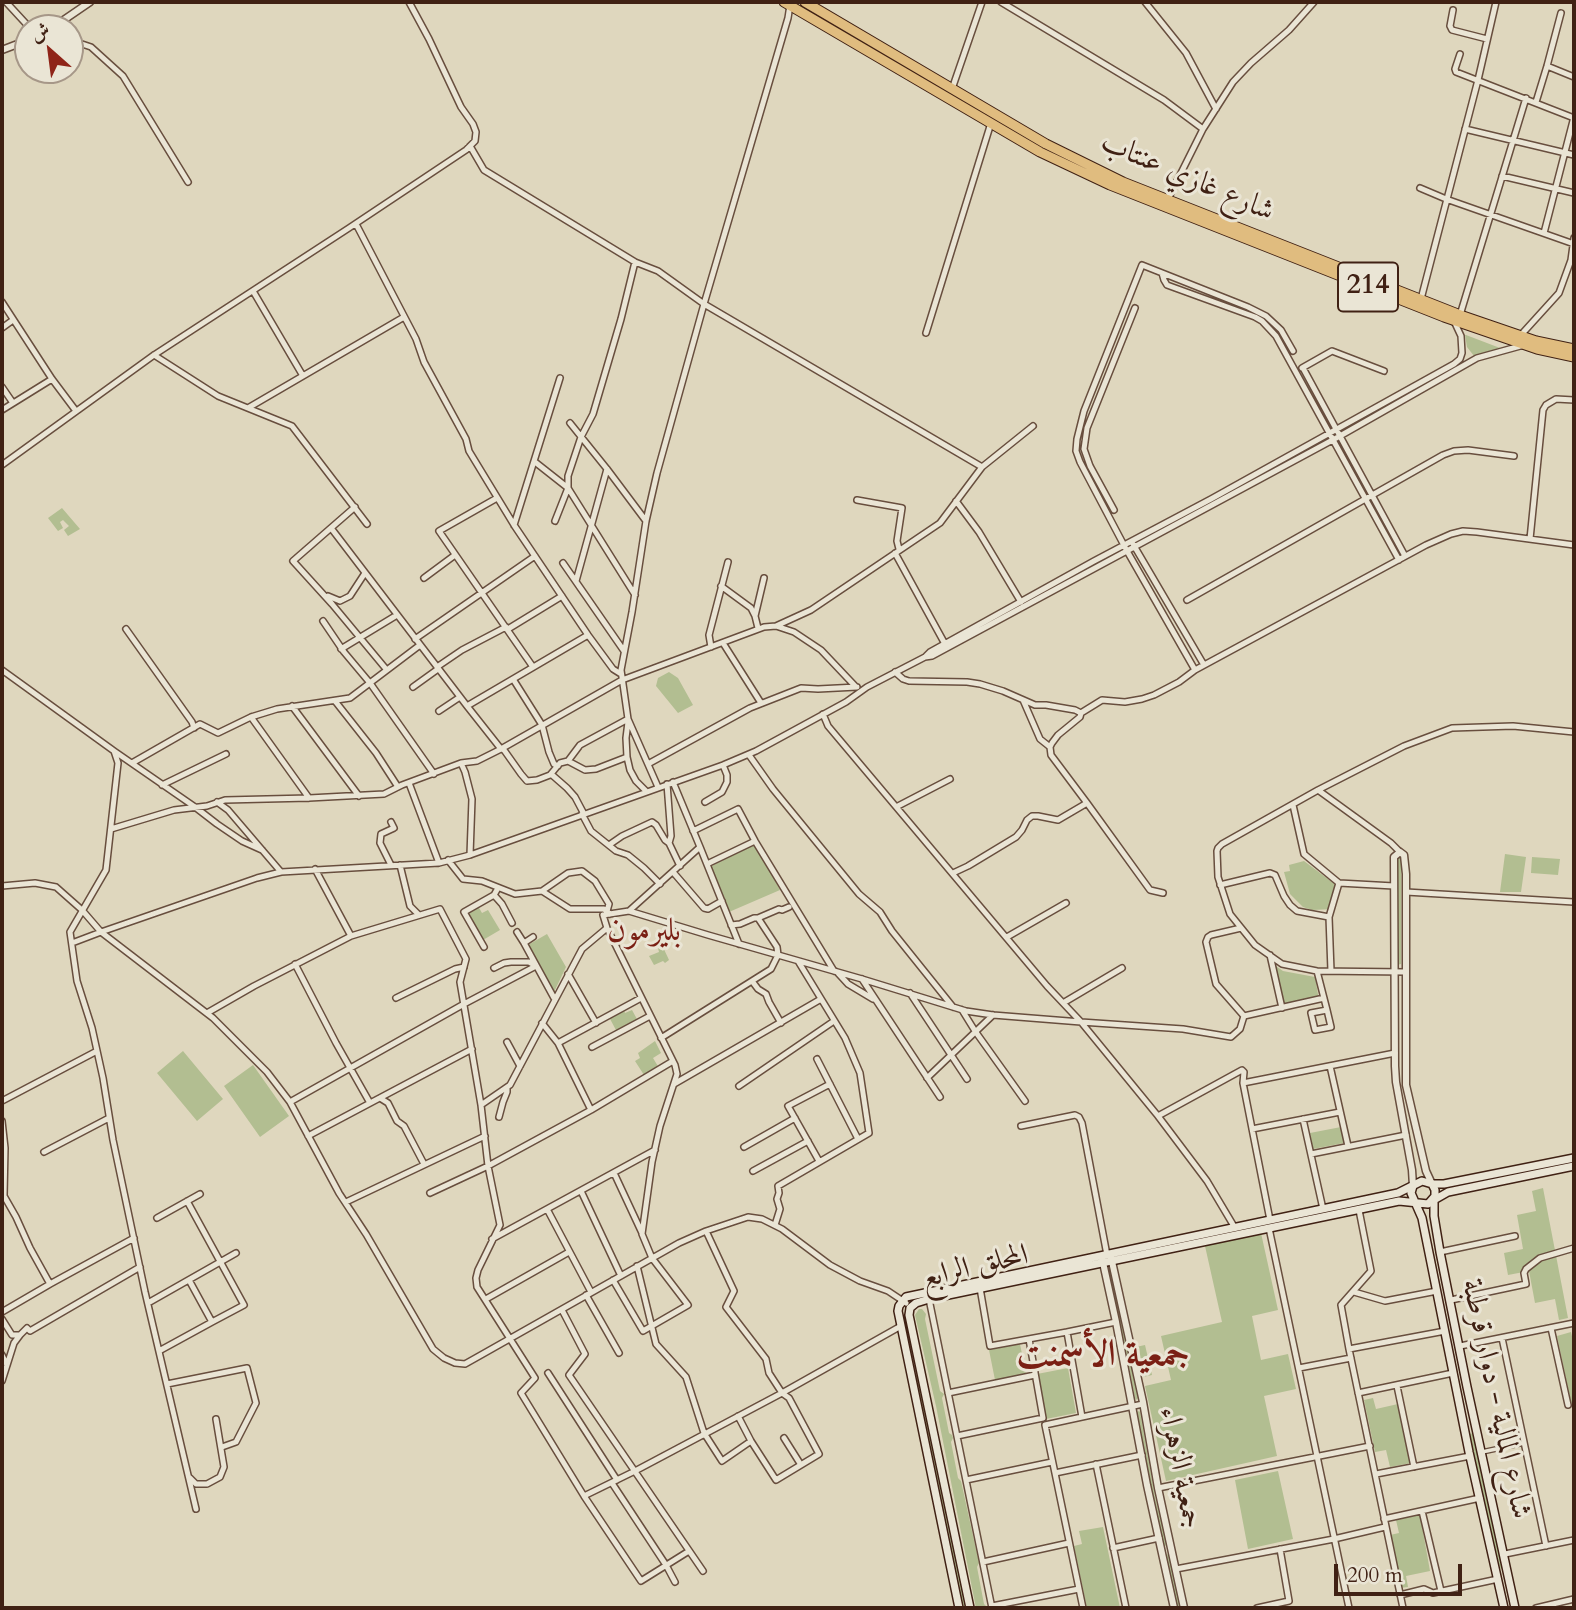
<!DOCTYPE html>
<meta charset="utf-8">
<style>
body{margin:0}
#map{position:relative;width:1576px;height:1610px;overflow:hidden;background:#dfd7be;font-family:Cardo,Amiri,serif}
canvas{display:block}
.frame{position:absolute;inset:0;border:4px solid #402114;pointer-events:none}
.north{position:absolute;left:14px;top:14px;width:70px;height:70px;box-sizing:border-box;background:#eae5d5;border:2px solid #a69788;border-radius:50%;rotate:332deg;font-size:19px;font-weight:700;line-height:28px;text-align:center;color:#402114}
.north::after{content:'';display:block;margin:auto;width:24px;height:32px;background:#8f2418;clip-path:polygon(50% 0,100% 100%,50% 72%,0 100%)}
.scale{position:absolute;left:1334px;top:1564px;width:128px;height:32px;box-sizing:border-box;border:4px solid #402114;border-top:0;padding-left:9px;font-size:21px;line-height:24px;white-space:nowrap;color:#402114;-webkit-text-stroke:5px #eae5d5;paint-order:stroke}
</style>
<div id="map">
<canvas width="1576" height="1610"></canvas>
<div class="frame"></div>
<div class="north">ش</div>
<div class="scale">200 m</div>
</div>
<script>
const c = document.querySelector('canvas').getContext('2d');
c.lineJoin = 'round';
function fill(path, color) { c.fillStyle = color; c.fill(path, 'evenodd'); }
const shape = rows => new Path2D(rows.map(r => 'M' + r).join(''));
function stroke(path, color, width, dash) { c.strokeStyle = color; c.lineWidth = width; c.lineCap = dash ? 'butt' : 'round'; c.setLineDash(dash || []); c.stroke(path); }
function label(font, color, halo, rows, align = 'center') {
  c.font = font + ' Cardo,Amiri,serif'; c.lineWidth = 6; c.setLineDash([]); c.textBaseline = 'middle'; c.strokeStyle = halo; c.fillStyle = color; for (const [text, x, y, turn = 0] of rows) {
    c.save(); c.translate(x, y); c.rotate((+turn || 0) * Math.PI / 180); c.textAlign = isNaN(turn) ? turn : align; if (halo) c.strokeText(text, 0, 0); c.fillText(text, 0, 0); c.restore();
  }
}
fill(shape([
 [1465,335,1466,335,1500,348,1474,356,1467,347],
 [62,508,80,529,68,536,64,530,69,526,63,520,60,522,63,528,58,531,48,518],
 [669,672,678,678,693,705,678,713,656,686,658,678],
 [755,844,780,890,729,912,710,867],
 [1505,854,1526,857,1521,892,1500,892],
 [1398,857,1401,858,1401,964,1397,965],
 [1532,857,1560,859,1558,875,1531,873],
 [1304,861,1336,885,1334,909,1312,910,1303,907,1290,894,1284,872,1290,871,1289,865],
 [478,906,482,913,488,910,500,930,483,940,466,912],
 [547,934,566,967,554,992,528,945],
 [662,945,669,960,665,963,663,961,654,965,649,956,659,952,658,948],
 [1273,964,1283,971,1315,977,1319,1000,1285,1007,1283,1004],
 [624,1010,625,1013,632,1010,638,1021,617,1032,609,1017],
 [655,1041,661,1053,653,1058,659,1068,644,1075,635,1061,640,1058,638,1053],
 [183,1051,223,1099,197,1121,157,1073],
 [253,1065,289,1116,260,1137,224,1086],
 [1341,1127,1344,1143,1313,1149,1310,1133],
 [1543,1188,1568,1318,1559,1320,1555,1299,1535,1303,1529,1271,1508,1275,1504,1253,1523,1249,1517,1215,1536,1211,1532,1191],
 [1261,1233,1278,1310,1252,1316,1261,1360,1288,1354,1296,1389,1264,1396,1277,1456,1166,1481,1145,1386,1171,1380,1161,1336,1222,1322,1205,1246],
 [1108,1267,1109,1268,1134,1370,1138,1398,1136,1400,1135,1398,1127,1356,1106,1268],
 [919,1309,922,1309,926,1314,925,1319,940,1391,944,1394,942,1398,949,1433,952,1435,953,1438,951,1442,958,1478,961,1481,979,1563,977,1567,984,1604,988,1608,976,1608,936,1406,915,1315],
 [1571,1332,1574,1345,1574,1416,1557,1336],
 [1020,1344,1026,1374,995,1380,989,1350],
 [1145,1345,1152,1375,1143,1377,1136,1347],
 [1068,1368,1076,1413,1046,1419,1037,1374],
 [916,1375,918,1376,924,1402,966,1608,963,1608,915,1377],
 [1373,1398,1376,1409,1398,1404,1411,1463,1390,1467,1386,1450,1375,1452,1364,1400],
 [1139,1411,1140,1412,1155,1497,1167,1544,1166,1546,1163,1544,1147,1474,1137,1412],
 [1471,1433,1473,1435,1496,1532,1503,1567,1502,1569,1500,1568,1469,1436],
 [1278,1471,1293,1539,1248,1549,1235,1480],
 [1420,1515,1430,1571,1406,1576,1408,1587,1400,1588,1390,1535,1399,1533,1396,1520],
 [1103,1527,1120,1608,1087,1608,1074,1546,1082,1544,1079,1531],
 [1168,1554,1170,1555,1180,1608,1177,1608,1166,1555]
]), '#b2be91');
const pedestrian = shape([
 [1482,1452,1524,1443]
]);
const minor = shape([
 [6,2,30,28],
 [1001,2,1164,100,1203,129],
 [1145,2,1186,53,1216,109],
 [1453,10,1450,26,1452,30,1487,39],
 [70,40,91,47,123,76,188,182],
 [1460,54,1455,69,1456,72,1574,118],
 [1547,66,1574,77],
 [952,89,982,2],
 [1536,102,1547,66,1561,13],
 [1465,129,1574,155],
 [470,146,484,170,635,262,658,271,704,304,982,467],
 [1502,176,1574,193],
 [1420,188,1446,199,1574,244],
 [1168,199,1203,129,1233,82,1251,63,1289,30,1314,2],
 [356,224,416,339,424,362,466,439,469,451,514,525,588,635,613,669,621,674],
 [1544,233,1574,117],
 [1162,273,1164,280,1167,285,1255,317,1262,321,1276,336,1399,560],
 [253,291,303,376],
 [1421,299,1478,80,1496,2],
 [2,302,52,379,76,411],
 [1460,315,1526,98],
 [2,328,13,320],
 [926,333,991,123],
 [1520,336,1559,293,1571,260,1574,238],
 [154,355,218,396,292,426,367,524],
 [1302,368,1332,351,1384,371],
 [1303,368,1405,556],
 [2,387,13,403],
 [248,408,404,317],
 [2,410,52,379],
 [570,423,607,469,646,521],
 [535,462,568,488,635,595],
 [2,465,154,355,349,228,466,150,475,141,476,132,473,124,461,107,429,39,409,2],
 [497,498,439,531,533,667],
 [857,500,902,508,897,541,899,549],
 [956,501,979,532,1021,602],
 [355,507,293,561,332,604,386,669],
 [1114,510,1090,466,1084,449,1087,428,1135,308],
 [555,521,568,488,568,476,581,437,593,414,621,319,635,262],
 [514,525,560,378],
 [331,528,467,706,501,749,504,750,521,774,527,781,537,780,550,775,560,763,568,761,580,745,628,719],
 [1530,539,1543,410,1546,405,1556,399,1574,400],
 [1133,544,1204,665],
 [895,553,945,644],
 [563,563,624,651],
 [424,578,455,555],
 [576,581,607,469],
 [721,586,751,608,755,616],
 [328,596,340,601,350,596,365,573],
 [1187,600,1443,455,1454,451,1468,450,1514,456],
 [323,621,344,652,370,683,434,774],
 [776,626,811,610,940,523,982,467,1033,426],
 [758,628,755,616,764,578],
 [126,629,192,722,194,728],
 [508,629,562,596],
 [415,639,535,556],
 [723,643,761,703],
 [711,647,709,635,728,562],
 [341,649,397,615],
 [926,656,930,652,1094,561,1211,499,1454,364,1460,359,1462,353,1461,336,1454,321],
 [437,667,462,650,506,627],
 [2,670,114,751,118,763,106,870,70,932,77,981,92,1028,103,1078,113,1140,145,1292,196,1509],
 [1195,670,1127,551,1080,462,1076,451,1077,439,1084,411,1142,265,1248,307,1266,316,1281,330,1293,351],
 [895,672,903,679,909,681,967,682,980,684,1003,691,1035,705,1046,705,1075,710,1081,713,1102,700,1125,702,1142,699,1154,695,1179,682,1195,670,1426,545,1451,534,1463,531,1477,532,1574,545],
 [513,679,542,725,549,752,554,764,558,766],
 [413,687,438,669],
 [1023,700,1040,739,1050,747],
 [335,701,376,753,398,787],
 [292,706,359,796],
 [467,706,588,635],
 [439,711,460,697],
 [1081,713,1080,717,1058,735,1052,743,1050,747,1051,755,1087,803,1150,890,1163,893],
 [823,714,828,726,1047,986,1081,1022,1183,1029,1231,1037,1240,1029,1244,1016,1216,984,1206,942,1208,937,1211,935,1241,928],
 [251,717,309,798],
 [114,751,195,807,217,824,242,841,262,850],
 [749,755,773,789,859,894,880,912,892,931,953,1007],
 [627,757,630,770,636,781,646,791],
 [568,761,585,770,596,769,627,757,626,738,628,722],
 [132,763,200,724,218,733,251,717,277,709,350,698,420,645],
 [461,763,477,761,501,749,622,680,764,627,776,626,794,632,821,650,856,687],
 [648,764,750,708,801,688,818,689,857,687],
 [551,774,567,788,575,797,584,814],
 [409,783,439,863],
 [667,784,671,836,669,843,680,866],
 [162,785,226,754],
 [658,787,628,719,621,670,632,612,646,521,657,473,704,304,788,18,790,5],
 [1318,790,1222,844,1218,848,1217,851,1218,877,1230,914,1255,945,1282,964,1317,971,1406,972],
 [217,802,228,810,281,872],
 [705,802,722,792,727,782,727,775,723,765],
 [1293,805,1304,854,1339,883,1329,917],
 [898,806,950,779],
 [582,814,591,831,616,851,628,855,644,868,660,884],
 [391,822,394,828,381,834,380,843,391,865],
 [111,829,174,810,207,806,225,800,309,798,384,794,402,785,461,763,465,772,472,799,470,855],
 [693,831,738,809,755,841,834,971],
 [609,845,622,836,652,822,656,825,665,840,669,843],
 [700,847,739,944],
 [1400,852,1391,843,1318,790,1404,746,1452,728,1513,726,1574,732],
 [448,860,463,879,482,881,515,894,542,891,570,909,604,909,610,914],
 [707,864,755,841],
 [400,865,410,906,419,915],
 [315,869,351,936],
 [673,872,704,908,708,909,722,901],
 [953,873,968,866,1016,837,1022,830,1027,820,1032,816,1038,816,1058,820,1087,803],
 [1339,883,1394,886],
 [1220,885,1270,873,1275,875,1284,896,1290,905,1297,911,1329,917,1331,971],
 [2,886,35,883,56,887,82,910,101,932,257,878,281,872,439,863,470,855,723,765,756,751,846,702,867,687,925,657,932,656,1340,436,1477,358,1524,345],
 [542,891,568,873,582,871,595,881,609,904,607,911],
 [1406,892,1574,902],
 [494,895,502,904,512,923],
 [629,911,708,935,862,979,966,1011,993,1015,1081,1022,1158,1116,1207,1181,1235,1228],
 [758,918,779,909,782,910,789,907],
 [607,928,582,949,510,1085,481,1105,488,1166,500,1225,478,1270,476,1278,477,1287,535,1378,521,1393,584,1496,641,1581,689,1551],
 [517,932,524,943],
 [533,937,524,943,554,998],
 [1007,937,1066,903],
 [72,943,101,932,213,1018,267,1072,290,1102,339,1193,366,1234,433,1349,444,1358,455,1363,465,1364,481,1355,679,1243,706,1231,748,1217,762,1219,782,1229,830,1265,860,1281,888,1291,906,1303],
 [484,947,464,912,494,895,498,888],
 [1270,955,1282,1008],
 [295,964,336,1043,370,1103],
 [494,968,504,963,511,962,529,962,536,966],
 [1317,971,1327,1010,1331,1027,1315,1030,1311,1013,1327,1010],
 [837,972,848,984,873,999],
 [568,974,596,1023],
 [862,979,940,1097],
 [752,981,758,989,766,994,769,1002,781,1023],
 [910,993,967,1079],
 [396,998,455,969,464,967],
 [1063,1003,1122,968],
 [962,1010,975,1031,1025,1101],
 [207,1013,254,986,351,936,440,909,466,959,460,982,481,1105],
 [1244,1016,1324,998],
 [542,1023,558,1043,591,1110],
 [661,1038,771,969,778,955,777,947,758,918,754,918,740,924,731,925],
 [507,1042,520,1066],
 [558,1043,641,998],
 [592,1047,650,1016],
 [817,1059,858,1139],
 [1330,1066,1348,1146],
 [927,1078,993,1015],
 [674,1084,821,999],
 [739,1086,834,1021],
 [380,1098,388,1103,397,1121,404,1126,424,1164],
 [2,1101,97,1051],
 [290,1102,464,1004,536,966],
 [1158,1116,1242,1070,1244,1072,1243,1083],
 [499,1117,503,1102,507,1092,507,1088],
 [1303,1119,1323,1209],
 [2,1121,5,1148,4,1196,16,1217,30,1248,50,1284,134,1238],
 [1021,1126,1075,1115,1079,1117,1082,1123,1107,1255],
 [1252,1129,1340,1112],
 [308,1136,472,1049],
 [744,1147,795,1118],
 [44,1152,109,1118],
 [1311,1154,1406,1135],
 [819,1161,788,1106,830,1084],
 [753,1171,808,1141],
 [614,1173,642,1233],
 [581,1191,621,1276],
 [430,1193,488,1166,591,1110,673,1061],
 [187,1201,244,1305,212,1322],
 [346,1202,485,1136],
 [547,1209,591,1292],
 [1359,1210,1371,1271,1341,1305,1349,1349,1403,1608],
 [157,1218,200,1194],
 [1270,1220,1243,1083,1395,1053],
 [775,1225,780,1209,777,1199,779,1193,778,1186,869,1133,860,1073,845,1038,798,961],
 [1269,1228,1349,1608],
 [706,1231,734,1291,726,1307,766,1359,769,1373,782,1393,789,1398,819,1454,776,1480,751,1441,738,1416],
 [492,1239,655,1150],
 [1440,1252,1515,1236],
 [637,1266,656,1344,686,1377,704,1433,722,1461,751,1441],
 [613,1280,643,1331,688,1305,652,1258,642,1234,652,1162,660,1126,677,1074,675,1065,607,928,603,915,629,911,700,847,673,782],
 [980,1288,990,1346,1067,1332],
 [1354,1292,1385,1301,1437,1291],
 [586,1295,619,1353],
 [486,1299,569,1252],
 [929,1299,992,1608],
 [1451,1300,1526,1284,1524,1273,1526,1269,1540,1258,1574,1248],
 [148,1303,236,1253],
 [562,1310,585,1354,569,1375,703,1571],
 [2,1312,50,1284],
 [2,1319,12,1335,20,1335,27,1328,30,1331,140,1267],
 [1551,1328,1568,1405],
 [1502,1338,1546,1546],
 [1029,1339,1043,1418],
 [1460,1346,1574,1323],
 [1349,1349,1445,1331],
 [159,1351,212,1322,189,1280],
 [2,1355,7,1365],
 [1299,1368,1351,1358],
 [548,1373,617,1480],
 [2,1381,14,1343,20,1335],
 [167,1384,247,1368,256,1403,236,1442,222,1447],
 [1397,1386,1414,1467],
 [948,1393,1035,1375],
 [1358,1393,1453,1373],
 [1082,1417,1143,1404],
 [957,1436,1043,1418],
 [784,1438,801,1465],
 [1096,1464,1126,1608],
 [1055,1473,1142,1455],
 [1376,1474,1470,1456],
 [190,1478,196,1484,207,1484,220,1477,224,1467,216,1419],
 [966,1480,1052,1462],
 [612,1483,666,1565,675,1582],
 [1158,1488,1370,1446],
 [584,1496,635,1471,782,1393,901,1326],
 [1422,1511,1441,1591],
 [1384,1519,1480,1498],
 [1113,1548,1159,1538],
 [1505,1554,1574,1540],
 [983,1562,1069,1543],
 [1176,1569,1334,1539,1385,1527],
 [1400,1595,1424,1589,1433,1593,1498,1579],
 [992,1606,1079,1589],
 [1083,1608,1045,1425,1082,1417,1067,1332,1116,1322],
 [1257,1608,1289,1601,1280,1549],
 [1536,1608,1574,1599]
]);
const tertiary = shape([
 [52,28,90,2],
 [2,50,28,40],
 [1413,1186,1412,1170,1396,1082,1395,1066,1394,857,1400,852,1404,855,1406,874,1406,1085,1426,1171,1432,1184],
 [1111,1257,1143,1402,1158,1488,1184,1608],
 [1102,1258,1116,1322,1147,1485,1174,1608]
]);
const secondary = shape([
 [1413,1186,1411,1193,1422,1218,1469,1452,1504,1608],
 [959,1608,898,1311,899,1306,906,1297,1398,1193,1422,1181,1432,1184,1444,1184,1574,1158],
 [970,1608,909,1315,910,1308,916,1303,929,1299,1399,1201,1428,1204,1435,1196,1435,1190,1432,1184],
 [1515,1608,1467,1387,1440,1252,1434,1216,1434,1200,1448,1192,1574,1166]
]);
const trunk = shape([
 [784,2,1040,152,1110,185,1444,317,1537,349,1574,357],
 [805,2,1046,144,1123,182,1463,316,1536,341,1574,349]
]);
stroke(pedestrian, '#684e3e', 6);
stroke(minor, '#684e3e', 8);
stroke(tertiary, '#684e3e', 9);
stroke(secondary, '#402114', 10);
stroke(trunk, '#402114', 11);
stroke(pedestrian, '#eae5d5', 3.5);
stroke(minor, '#eae5d5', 5);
stroke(tertiary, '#eae5d5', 6);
stroke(secondary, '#eae5d5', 7);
stroke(trunk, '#e0bc7f', 9);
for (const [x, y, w] of [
 [1368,287,60]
]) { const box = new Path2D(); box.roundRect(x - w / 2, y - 24.5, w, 49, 5); c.fillStyle = '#eae5d5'; c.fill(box); stroke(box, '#402114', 2); }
label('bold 28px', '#402114', null, [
 ["214",1368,287]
]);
label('30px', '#402114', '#eae5d5', [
 ["شارع غازي عنتاب",1187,178,23],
 ["المحلق الرابع",975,1268,-13],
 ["شارع المالية - دوار قرطبة",1495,1399,78],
 ["جمعية الزهراء",1179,1468,79]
]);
label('33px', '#7a1f14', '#eae5d5', [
 ["بليرمون",644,932]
]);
label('bold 37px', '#7a1f14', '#eae5d5', [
 ["جمعية الأسمنت",1103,1356]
]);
</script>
